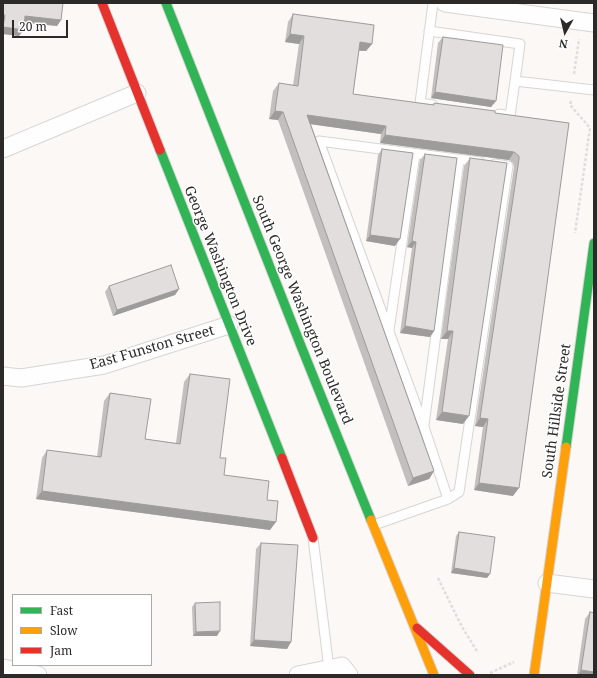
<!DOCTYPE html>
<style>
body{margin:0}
#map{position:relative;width:597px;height:678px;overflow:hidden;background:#fbf8f6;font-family:"Noto Serif",serif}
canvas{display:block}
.frame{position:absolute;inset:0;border:4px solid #2c2a29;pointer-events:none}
.legend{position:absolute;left:12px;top:594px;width:140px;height:72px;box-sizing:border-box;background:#fff;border:1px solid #abaaa9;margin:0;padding:5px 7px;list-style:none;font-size:12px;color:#2c2a29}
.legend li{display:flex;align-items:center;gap:8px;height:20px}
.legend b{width:20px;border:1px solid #abaaa9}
.north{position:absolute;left:545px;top:12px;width:40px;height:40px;-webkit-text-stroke:3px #fff;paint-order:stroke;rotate:188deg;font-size:11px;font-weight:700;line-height:16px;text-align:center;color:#2c2a29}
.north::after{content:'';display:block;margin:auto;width:14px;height:18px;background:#2c2a29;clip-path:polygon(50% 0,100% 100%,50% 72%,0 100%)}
.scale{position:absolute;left:12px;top:20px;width:56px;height:18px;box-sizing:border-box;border:2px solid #2c2a29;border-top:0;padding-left:5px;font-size:12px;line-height:14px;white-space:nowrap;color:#2c2a29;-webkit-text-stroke:3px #fff;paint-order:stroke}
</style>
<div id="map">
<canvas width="597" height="678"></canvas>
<div class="frame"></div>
<ul class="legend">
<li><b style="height:5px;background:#30b455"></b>Fast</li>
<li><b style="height:5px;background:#ff9f0a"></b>Slow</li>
<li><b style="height:5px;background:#e5322d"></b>Jam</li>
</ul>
<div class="north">N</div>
<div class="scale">20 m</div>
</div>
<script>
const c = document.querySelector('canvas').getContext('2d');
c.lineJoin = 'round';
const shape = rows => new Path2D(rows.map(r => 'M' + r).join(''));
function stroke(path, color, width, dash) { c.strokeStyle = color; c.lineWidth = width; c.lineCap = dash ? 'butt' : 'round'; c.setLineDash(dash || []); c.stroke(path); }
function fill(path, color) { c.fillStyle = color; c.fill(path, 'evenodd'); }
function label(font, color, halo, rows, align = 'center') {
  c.font = font + ' "Noto Serif",serif'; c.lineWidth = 3; c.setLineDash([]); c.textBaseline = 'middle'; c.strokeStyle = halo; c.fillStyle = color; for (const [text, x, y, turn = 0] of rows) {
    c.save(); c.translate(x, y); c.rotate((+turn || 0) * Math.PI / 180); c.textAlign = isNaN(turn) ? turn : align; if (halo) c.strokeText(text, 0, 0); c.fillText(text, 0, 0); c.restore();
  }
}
const lane = shape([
 [429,31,520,44,515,81],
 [433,105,420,103,433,3],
 [499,114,510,116,515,81,594,90],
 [389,330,415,154],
 [424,425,459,160],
 [448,499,424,427,319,141,480,162],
 [374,525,448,499,459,492,508,166,495,164],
 [313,538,329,669]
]);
const street = shape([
 [445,3,594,23],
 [3,149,137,93],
 [3,376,21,378,104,365,229,325],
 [547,583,594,589],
 [3,668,38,675],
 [298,675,342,666,349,675]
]);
const fast = shape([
 [166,3,301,346,371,520],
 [160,150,282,458],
 [566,447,594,243]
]);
const slow = shape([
 [371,520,434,675],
 [534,675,566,447]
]);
const jam = shape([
 [102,3,160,150],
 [282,458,313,538],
 [417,628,470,675]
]);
stroke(lane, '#d7d5d4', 11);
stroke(street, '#d7d5d4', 19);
stroke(fast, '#d7d5d4', 11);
stroke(slow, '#d7d5d4', 11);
stroke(jam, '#d7d5d4', 11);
stroke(shape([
 [574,74,579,39],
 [571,101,570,105,590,128,575,233],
 [438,578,462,627,478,653],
 [490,673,514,662]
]), '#dfdede', 2.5, [3, 2]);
stroke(lane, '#fefefe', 9);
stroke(street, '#fefefe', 17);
stroke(fast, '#30b455', 9);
stroke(slow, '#ff9f0a', 9);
stroke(jam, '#e5322d', 9);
fill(shape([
 [3,3,61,20,57,26,24,23,19,36,3,34],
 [293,14,372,44,366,51,359,51,353,94,433,105,434,103,495,113,569,123,513,496,474,490,483,427,475,426,514,167,513,163,509,160,380,143,381,134,311,124,434,471,429,479,408,486,278,120,269,119,273,91,279,83,293,85,299,44,285,42,288,22],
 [443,37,496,101,491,107,431,98,438,43],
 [382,149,395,246,366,241,378,155],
 [425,154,434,331,430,337,400,333,412,248,407,247,420,160],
 [470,158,463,424,436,420,448,339,441,339,464,166],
 [109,286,179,289,175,295,113,316,105,292],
 [190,374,220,458,224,475,267,500,270,530,36,499,42,458,47,450,97,457,104,401,110,393,145,439,176,443,184,382],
 [459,532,487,578,451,573,456,536],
 [261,543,291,642,287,649,250,646,256,549],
 [195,603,217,636,193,636,192,607],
 [590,612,594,675,577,675,585,619]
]), '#c2bfbe');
fill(shape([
 [25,16,61,20,57,26,21,22],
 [3,27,24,30,19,36,3,34],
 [290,34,304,36,299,44,285,42],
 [360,42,372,44,366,51,354,50],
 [435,92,496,101,491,107,431,98],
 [275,111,283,112,278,120,269,119],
 [307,115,386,126,381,134,302,123],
 [385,135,514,152,509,160,380,143],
 [370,235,400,239,395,246,366,241],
 [412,241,416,242,412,248,407,247],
 [179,289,175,295,113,316,117,310],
 [405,326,434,331,430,337,400,333],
 [447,331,453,331,448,339,441,339],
 [442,412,469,416,463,424,436,420],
 [480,418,488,419,483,427,475,426],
 [434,471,429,479,408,486,413,478],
 [479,483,519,488,513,496,474,490],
 [42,491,276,522,270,530,36,499],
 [454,568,490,574,487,578,451,573],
 [220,631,217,636,193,636,196,632],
 [254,640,291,642,287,649,250,646],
 [581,670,594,672,594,675,578,675]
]), '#9e9b9b');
const building = shape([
 [3,3,63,3,61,20,25,16,24,30,3,27,5,15,3,15,3,3],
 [293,14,374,25,372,44,360,42,353,94,434,105,434,103,495,111,495,113,569,123,519,488,479,483,488,419,480,418,519,159,519,156,514,152,385,135,386,126,307,115,434,471,413,478,283,112,275,111,279,83,298,86,304,36,290,34,293,14],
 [443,37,503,45,496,101,435,92,443,37],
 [382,149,413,153,400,239,370,235,382,149],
 [425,154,457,158,434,331,405,326,416,242,412,241,425,154],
 [470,158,507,163,469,416,442,412,453,331,447,331,470,158],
 [171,265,179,289,117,310,109,286,171,265],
 [190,374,230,379,220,458,226,458,224,475,269,481,267,500,278,501,276,522,42,491,47,450,101,457,110,393,151,399,145,439,180,444,190,374],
 [459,532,495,537,490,574,454,568,459,532],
 [261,543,298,545,291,642,254,640,261,543],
 [220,602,220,631,196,632,195,603,220,602],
 [590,612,594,613,594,672,581,670,590,612]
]);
fill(building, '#e1dedd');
stroke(building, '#9e9b9b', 1);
label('14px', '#2c2a29', '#fff', [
 ["George Washington Drive",220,266,68],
 ["South George Washington Boulevard",302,310,68],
 ["East Funston Street",152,348,-16],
 ["South Hillside Street",557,411,-82]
]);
</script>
